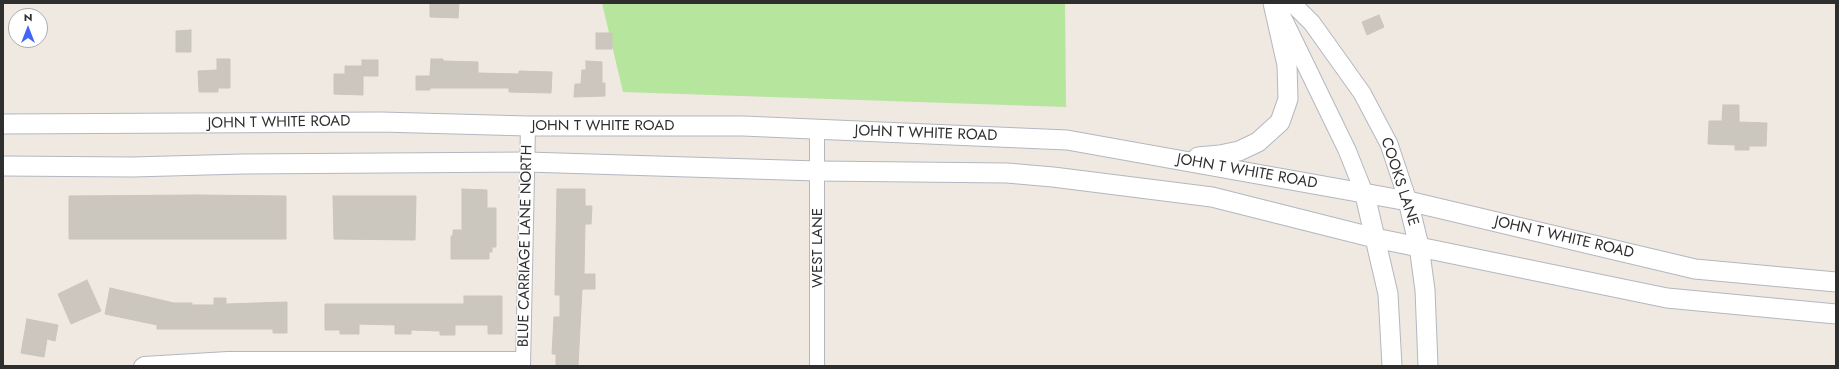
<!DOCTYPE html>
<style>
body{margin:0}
#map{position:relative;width:1839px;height:369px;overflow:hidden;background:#efe9e1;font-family:Jost,sans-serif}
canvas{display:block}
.frame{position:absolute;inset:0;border:4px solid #2e2e2e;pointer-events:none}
.north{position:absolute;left:8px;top:8px;width:40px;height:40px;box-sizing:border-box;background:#fff;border:1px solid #ababab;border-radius:50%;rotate:0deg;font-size:11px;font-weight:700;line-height:16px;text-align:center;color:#2e2e2e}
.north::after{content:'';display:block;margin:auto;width:14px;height:18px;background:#4264fb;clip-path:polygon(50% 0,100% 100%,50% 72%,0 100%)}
</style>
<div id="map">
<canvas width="1839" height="369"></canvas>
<div class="frame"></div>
<div class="north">N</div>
</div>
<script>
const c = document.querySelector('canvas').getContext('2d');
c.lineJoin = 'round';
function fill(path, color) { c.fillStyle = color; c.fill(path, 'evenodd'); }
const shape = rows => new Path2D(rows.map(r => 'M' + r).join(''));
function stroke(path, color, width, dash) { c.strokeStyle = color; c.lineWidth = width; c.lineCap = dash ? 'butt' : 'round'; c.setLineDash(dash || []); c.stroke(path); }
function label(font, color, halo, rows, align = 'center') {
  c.font = font + ' Jost,sans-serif'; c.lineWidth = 3; c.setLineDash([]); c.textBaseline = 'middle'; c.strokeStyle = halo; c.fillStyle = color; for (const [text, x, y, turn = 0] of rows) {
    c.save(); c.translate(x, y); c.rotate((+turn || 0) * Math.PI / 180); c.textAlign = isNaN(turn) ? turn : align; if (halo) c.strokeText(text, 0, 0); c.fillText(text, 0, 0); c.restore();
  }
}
fill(shape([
 [602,3,1065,3,1066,107,623,92]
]), '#b6e59e');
const building = shape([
 [430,3,459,3,458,18,430,17,430,3],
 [1379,15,1384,27,1367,35,1362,22,1379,15],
 [191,30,191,52,176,52,176,31,191,30],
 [596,33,612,33,612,49,596,49,596,33],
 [217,59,230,59,230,88,218,88,218,92,199,92,198,71,217,70,217,59],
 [431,59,443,59,443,61,478,62,478,73,519,74,519,71,552,72,551,93,509,92,509,88,430,88,430,90,416,90,416,76,430,76,431,59],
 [362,60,378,60,378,76,363,76,363,95,334,94,334,74,345,74,345,66,362,66,362,60],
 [586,61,602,62,602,83,605,83,605,96,574,97,575,84,581,84,582,70,586,70,586,61],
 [1723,105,1739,105,1739,122,1767,123,1766,146,1749,146,1749,150,1735,150,1735,145,1708,144,1709,121,1722,121,1723,105],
 [462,189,487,190,487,208,496,208,496,247,492,247,492,252,489,252,489,259,451,259,451,236,453,236,453,230,462,230,462,189],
 [557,189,585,189,585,206,592,206,591,224,585,224,584,274,595,274,595,289,582,289,578,366,556,366,556,354,552,354,554,317,560,317,560,295,555,295,557,189],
 [197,195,286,196,286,239,69,239,69,196,197,195],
 [333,196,416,196,415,240,334,239,333,196],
 [87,280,101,311,71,324,58,294,87,280],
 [110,288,174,303,192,303,192,305,214,305,214,298,226,298,226,304,287,302,287,333,273,333,273,329,157,329,157,325,105,314,110,288],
 [464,296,502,296,502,334,488,334,488,325,455,325,455,335,440,335,440,331,411,330,411,334,395,334,395,325,359,324,359,334,340,334,340,330,325,330,325,304,464,304,464,296],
 [27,319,58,325,55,341,47,339,44,357,21,353,27,319]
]);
fill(building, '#cbc7bf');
stroke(building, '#cbc5ba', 1);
const minor = shape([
 [141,366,144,364,228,359,523,359],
 [523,366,528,126],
 [817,366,817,129]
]);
const tertiary = shape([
 [1292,3,1312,23,1362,93,1389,144,1408,201],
 [1279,10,1347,150,1365,195]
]);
const secondary = shape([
 [3,124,381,122,528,126,743,126,1067,140,1408,201,1695,269,1836,282],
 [1198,157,1220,155,1239,151,1258,142,1280,122,1288,99,1287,65,1273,3],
 [3,166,132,167,243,164,527,162,817,171,1007,173,1053,177,1212,197,1375,238,1667,298,1836,314],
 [1365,195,1388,294,1392,366],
 [1408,201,1419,246,1425,290,1428,366]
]);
stroke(minor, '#b4b7c1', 16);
stroke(tertiary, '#b4b7c1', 19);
stroke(secondary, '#b4b7c1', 21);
stroke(minor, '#fff', 14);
stroke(tertiary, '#fff', 17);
stroke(secondary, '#fff', 19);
label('15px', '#2e2e2e', '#fff', [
 ["JOHN T WHITE ROAD",279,123,-1],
 ["JOHN T WHITE ROAD",603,126],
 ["JOHN T WHITE ROAD",926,134,2],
 ["JOHN T WHITE ROAD",1247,172,10],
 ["COOKS LANE",1399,182,72],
 ["JOHN T WHITE ROAD",1564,238,13],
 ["BLUE CARRIAGE LANE NORTH",526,246,-89],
 ["WEST LANE",818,248,-90]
]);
</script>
